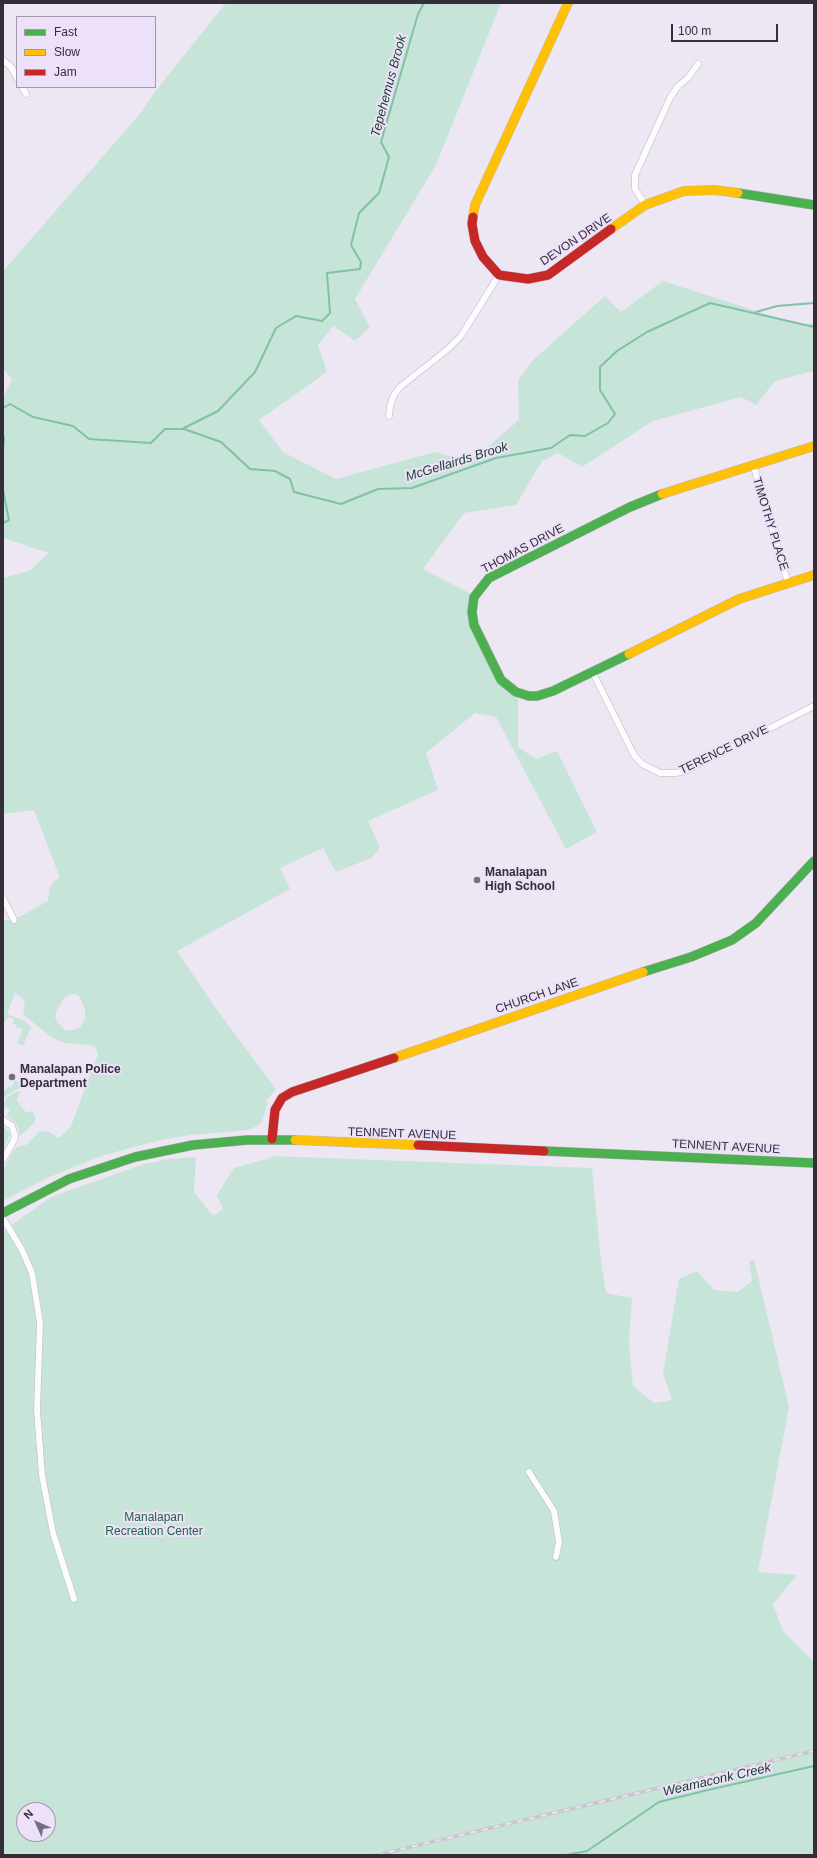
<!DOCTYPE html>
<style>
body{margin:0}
#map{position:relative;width:817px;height:1858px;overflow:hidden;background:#ede7f4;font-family:Arial,sans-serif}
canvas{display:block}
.frame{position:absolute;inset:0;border:4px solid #332e38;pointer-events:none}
.legend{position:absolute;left:16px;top:16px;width:140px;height:72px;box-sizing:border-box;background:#ede1fa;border:1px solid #a399ac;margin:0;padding:5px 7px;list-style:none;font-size:12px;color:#332e38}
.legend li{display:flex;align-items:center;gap:8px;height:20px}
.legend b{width:20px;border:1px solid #a399ac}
.north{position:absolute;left:16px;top:1802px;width:40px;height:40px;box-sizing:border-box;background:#ede1fa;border:1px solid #a399ac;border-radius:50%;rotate:315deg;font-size:11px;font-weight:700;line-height:16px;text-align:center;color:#332e38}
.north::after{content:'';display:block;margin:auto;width:14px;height:18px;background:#746f7a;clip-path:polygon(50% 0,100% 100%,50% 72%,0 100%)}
.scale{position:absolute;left:671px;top:24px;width:107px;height:18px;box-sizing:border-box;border:2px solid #332e38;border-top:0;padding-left:5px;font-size:12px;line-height:14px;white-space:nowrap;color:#332e38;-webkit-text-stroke:3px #ede1fa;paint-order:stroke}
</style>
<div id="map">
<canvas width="817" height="1858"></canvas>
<div class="frame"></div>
<ul class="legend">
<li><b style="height:5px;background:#4caf50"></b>Fast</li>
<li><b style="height:5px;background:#ffc107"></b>Slow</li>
<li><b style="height:5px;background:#c62828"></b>Jam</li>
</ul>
<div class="north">N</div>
<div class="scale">100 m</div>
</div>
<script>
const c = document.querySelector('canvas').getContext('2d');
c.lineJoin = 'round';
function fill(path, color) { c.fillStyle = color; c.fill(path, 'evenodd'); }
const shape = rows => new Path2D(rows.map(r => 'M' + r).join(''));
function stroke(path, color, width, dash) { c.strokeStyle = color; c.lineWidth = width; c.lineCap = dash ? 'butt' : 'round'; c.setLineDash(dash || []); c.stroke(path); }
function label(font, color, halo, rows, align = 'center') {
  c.font = font + ' Arial,sans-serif'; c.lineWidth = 4; c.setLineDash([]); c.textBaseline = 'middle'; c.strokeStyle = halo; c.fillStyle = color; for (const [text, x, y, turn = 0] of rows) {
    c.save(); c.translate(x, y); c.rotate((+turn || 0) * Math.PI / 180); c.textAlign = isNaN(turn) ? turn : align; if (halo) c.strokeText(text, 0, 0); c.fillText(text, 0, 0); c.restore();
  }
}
fill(shape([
 [226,3,501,3,436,165,355,299,370,327,355,341,333,326,318,345,327,372,259,420,283,452,336,479,435,452,470,462,519,420,518,381,533,360,605,296,621,312,663,281,800,325,814,323,814,371,775,381,756,405,741,397,653,421,582,467,558,453,542,461,516,505,464,513,423,569,473,595,474,625,518,698,518,747,536,759,557,751,597,832,566,849,496,717,475,713,426,753,438,790,368,821,380,848,371,858,336,872,323,848,280,868,290,889,177,951,217,1010,276,1089,266,1101,268,1102,263,1118,260,1124,253,1128,247,1130,191,1135,161,1140,104,1155,47,1178,3,1201,3,1170,14,1150,17,1147,26,1145,40,1131,49,1132,59,1138,71,1126,98,1054,95,1047,90,1045,65,1043,51,1037,25,1016,23,1012,25,1002,22,998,15,993,7,1014,24,1021,33,1029,30,1029,23,1046,17,1043,23,1029,15,1027,16,1025,12,1023,14,1019,8,1017,3,1024,3,920,11,920,21,916,48,901,50,886,54,881,60,878,34,810,3,814,3,578,29,571,49,553,3,538,3,398,12,379,3,369,3,269,4,270,139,115,154,93],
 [71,994,76,994,80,997,85,1010,85,1019,80,1027,73,1030,66,1031,58,1023,55,1017,56,1012,64,998],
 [15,1080,20,1084,19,1088,5,1096,3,1100,3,1089,7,1090,8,1086,11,1088],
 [18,1091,20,1091,17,1100,26,1113,32,1111,36,1118,33,1124,20,1136,16,1123,7,1116,10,1109,3,1106,7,1097],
 [4,1126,10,1134,3,1153,3,1127],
 [271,1156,592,1168,601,1261,606,1293,632,1298,629,1342,633,1386,654,1403,672,1400,663,1374,679,1279,697,1271,714,1290,738,1292,752,1281,749,1262,754,1259,789,1407,758,1572,797,1575,773,1604,783,1631,814,1662,814,1855,3,1855,3,1231,51,1197,144,1164,169,1159,196,1157,194,1192,213,1216,223,1209,217,1195,234,1168,270,1158],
 [24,1810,48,1810,48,1834,24,1834]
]), '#c6e5d8');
stroke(shape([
 [756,312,777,306,814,303],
 [3,408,10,404,33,417,73,426,89,439,151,443,165,429,184,429,221,442,250,469,275,471,290,479,294,492,341,504,378,489,412,488,496,458,551,448,570,435,585,436,608,423,615,414,600,390,600,367,617,351,647,332,710,303,814,327],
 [184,428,218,411,255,372,276,328,296,316,322,321,330,313,327,273,360,269,361,262,351,245,359,213,379,193,389,157,381,142,418,14,424,3],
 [3,436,4,438,3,450],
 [3,490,9,520,3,523],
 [566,1855,587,1851,659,1802,708,1790,814,1766]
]), '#81c1a5', 2);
const street = shape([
 [3,60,11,67,17,78],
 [22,87,26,94],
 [645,205,635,189,635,175,670,98,678,86,688,78,698,64],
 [389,416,390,406,394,395,400,387,448,349,461,336,499,275],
 [753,464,788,583],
 [592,671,634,755,642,764,660,773,676,773,685,771,814,706],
 [3,898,14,920],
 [3,1120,12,1126,15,1136,14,1140,3,1160],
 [3,1218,22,1250,32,1273,40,1323,37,1410,42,1475,53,1533,74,1599],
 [529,1472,554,1511,559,1542,556,1557]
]);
const fast = shape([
 [738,193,814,205],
 [629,654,553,691,537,696,529,696,516,692,501,680,474,625,472,612,474,597,489,578,630,507,662,494],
 [643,972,691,957,732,940,756,923,814,861],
 [544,1151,814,1163],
 [3,1213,69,1179,135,1157,193,1145,247,1140,295,1140]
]);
const slow = shape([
 [473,217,475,205,568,3],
 [611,229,645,205,684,191,715,190,738,193],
 [662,494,814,446],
 [629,654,739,599,814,575],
 [394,1058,643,972],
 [295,1140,418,1145]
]);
const jam = shape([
 [473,217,472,224,475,241,483,257,499,275,528,279,548,275,611,229],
 [272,1139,275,1110,282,1098,292,1092,394,1058],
 [418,1145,544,1151]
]);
stroke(street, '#bdb8c2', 7);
stroke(fast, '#bdb8c2', 10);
stroke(slow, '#bdb8c2', 10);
stroke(jam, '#bdb8c2', 10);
stroke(street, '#fcfbfd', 6);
stroke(fast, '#4caf50', 9);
stroke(slow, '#ffc107', 9);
stroke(jam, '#c62828', 9);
const rail = shape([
 [377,1855,814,1751]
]);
stroke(rail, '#c8c7ca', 3.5);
stroke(rail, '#ede1fa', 2, [6]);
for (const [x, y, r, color] of [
 [477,880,4,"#746f7a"],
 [12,1077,4,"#746f7a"]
]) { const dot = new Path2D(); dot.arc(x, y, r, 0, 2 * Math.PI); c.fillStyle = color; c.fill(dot); stroke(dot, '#ede1fa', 1.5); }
label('12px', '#332e38', '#ede1fa', [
 ["DEVON DRIVE",576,240,-34],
 ["TIMOTHY PLACE",770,524,73],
 ["THOMAS DRIVE",523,549,-28],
 ["TERENCE DRIVE",724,750,-26],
 ["CHURCH LANE",537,996,-19],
 ["TENNENT AVENUE",402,1134,2],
 ["TENNENT AVENUE",726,1147,3]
]);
label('bold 12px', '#332e38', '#ede1fa', [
 ["Manalapan",485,873],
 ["High School",485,887],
 ["Manalapan Police",20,1070],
 ["Department",20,1084]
], 'left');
label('12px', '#206546', '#ede1fa', [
 ["Manalapan",154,1518],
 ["Recreation Center",154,1532]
]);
label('italic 13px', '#153d2a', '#ede1fa', [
 ["Tepehemus Brook",389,86,-75],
 ["McGellairds Brook",457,462,-17],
 ["Weamaconk Creek",717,1780,-13]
]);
</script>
